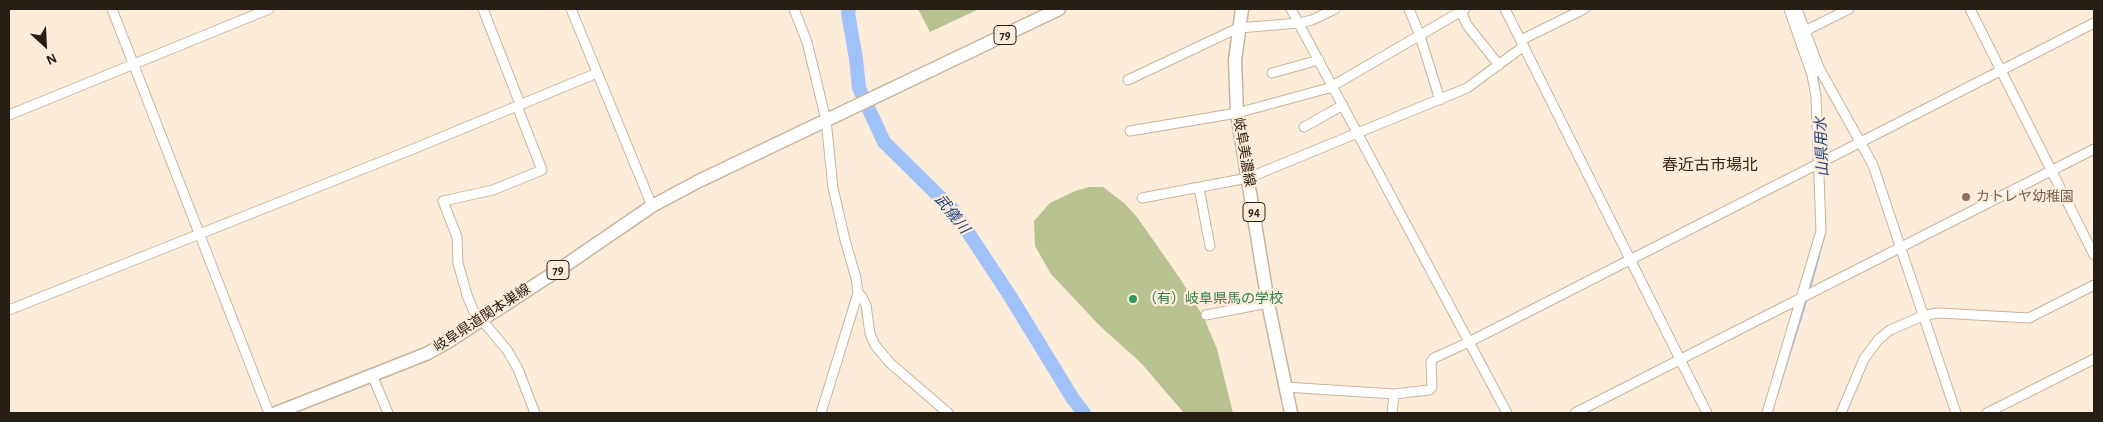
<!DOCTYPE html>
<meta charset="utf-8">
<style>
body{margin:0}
#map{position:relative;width:2103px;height:422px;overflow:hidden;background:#fdecd8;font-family:"Alegreya Sans",sans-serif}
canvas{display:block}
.frame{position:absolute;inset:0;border:10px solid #261e15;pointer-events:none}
.north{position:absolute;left:20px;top:20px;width:50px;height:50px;-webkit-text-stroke:4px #fdecd8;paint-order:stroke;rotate:155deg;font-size:14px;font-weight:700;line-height:20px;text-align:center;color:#261e15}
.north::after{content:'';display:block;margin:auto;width:18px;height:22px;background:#261e15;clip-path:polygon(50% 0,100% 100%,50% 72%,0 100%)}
</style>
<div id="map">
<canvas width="2103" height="422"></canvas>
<div class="frame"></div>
<div class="north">N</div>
</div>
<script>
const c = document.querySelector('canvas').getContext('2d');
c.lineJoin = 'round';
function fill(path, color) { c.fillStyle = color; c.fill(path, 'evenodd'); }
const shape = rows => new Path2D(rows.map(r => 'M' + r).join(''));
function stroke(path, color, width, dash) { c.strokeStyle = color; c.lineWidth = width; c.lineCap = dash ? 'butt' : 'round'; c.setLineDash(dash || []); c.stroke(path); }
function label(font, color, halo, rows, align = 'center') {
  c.font = font + ' "Alegreya Sans","Noto Sans JP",sans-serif'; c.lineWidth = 4.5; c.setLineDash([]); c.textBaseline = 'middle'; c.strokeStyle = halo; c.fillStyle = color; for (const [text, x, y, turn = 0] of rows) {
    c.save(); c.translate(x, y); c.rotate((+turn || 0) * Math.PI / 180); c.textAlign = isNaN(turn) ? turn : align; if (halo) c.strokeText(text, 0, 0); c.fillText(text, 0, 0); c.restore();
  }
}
fill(shape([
 [918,9,979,9,930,32],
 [1089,187,1103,187,1124,203,1137,217,1181,280,1204,318,1217,349,1233,413,1184,413,1141,363,1099,325,1051,274,1035,246,1034,221,1050,203,1075,191]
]), '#b7c290');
stroke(shape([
 [1817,75,1819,89],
 [1810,288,1824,236,1823,177],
 [1776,397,1807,298]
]), '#a0c2fb', 2.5);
stroke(shape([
 [849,9,848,13,856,59,859,88,884,142,954,211,1010,296,1073,399,1084,413]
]), '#a0c2fb', 14);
const street = shape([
 [112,9,269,413],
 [483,9,520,104],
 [571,9,652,206],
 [794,9,807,42,826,120,833,188,845,240,856,278,858,293,821,413],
 [1291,9,1507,413],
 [1409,9,1420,36,1440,100],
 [1460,9,1467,25,1499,65],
 [1505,9,1707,413],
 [1789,9,1812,75],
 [1797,9,1819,68,1873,165,1956,413],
 [1970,9,2094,255],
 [1805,31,1849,9],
 [1521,40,1584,9],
 [1272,73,1319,60],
 [1128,80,1238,28,1299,23,1312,20,1335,9],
 [9,115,269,9],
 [1304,127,1343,105],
 [1130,131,1237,113,1329,88,1465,9],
 [1199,188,1210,246],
 [1142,198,1248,178,1467,88,1524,46],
 [858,293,862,297,866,305,870,334,875,345,890,363,948,413],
 [9,310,418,147,597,73],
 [1206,315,1268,303],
 [481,319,507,350,518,369,535,413],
 [478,322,467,295,458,263,457,237,443,201,493,190,542,170,517,106],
 [372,375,388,413],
 [1285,387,1394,394,1429,390,1432,387,1431,362,1434,358,1469,342,2094,23],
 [1392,413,1394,394],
 [1575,413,2094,149],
 [1767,413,1821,231,1816,96,1812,75,1819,68],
 [1841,413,1864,359,1878,340,1890,330,1925,315,1939,313,2029,318,2094,285],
 [1987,413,2094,359]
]);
const primary = shape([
 [1242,9,1235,60,1237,113,1268,303,1291,413],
 [276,413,426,354,446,343,563,267,652,206,699,181,1059,9]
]);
stroke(street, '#c8b49c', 11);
stroke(primary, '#c8b49c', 15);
stroke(street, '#fff', 9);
stroke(primary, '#fff', 12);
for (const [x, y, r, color] of [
 [1966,197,5,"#8d6e63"],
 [1133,299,5,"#2e9e5b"]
]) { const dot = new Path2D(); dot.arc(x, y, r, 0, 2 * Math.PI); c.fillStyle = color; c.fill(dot); stroke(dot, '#fdecd8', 2); }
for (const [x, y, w] of [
 [1005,35,22],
 [1254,212,22],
 [558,270,22]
]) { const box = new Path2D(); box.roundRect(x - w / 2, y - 9.5, w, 19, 4); c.fillStyle = '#fdecd8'; c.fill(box); stroke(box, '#261e15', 1); }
label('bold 12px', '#261e15', null, [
 ["79",1005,35],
 ["94",1254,212],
 ["79",558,270]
]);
label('14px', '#261e15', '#fdecd8', [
 ["岐阜美濃線",1244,152,80],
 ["岐阜県道関本巣線",482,318,-33]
]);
label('14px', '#785e54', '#fdecd8', [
 ["カトレヤ幼稚園",1976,197]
], 'left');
label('14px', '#27864d', '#fdecd8', [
 ["（有）岐阜県馬の学校",1143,299]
], 'left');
label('italic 15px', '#1e4487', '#fdecd8', [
 ["山県用水",1822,147,-93],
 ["武儀川",952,214,51]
]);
label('16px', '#362611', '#fdecd8', [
 ["春近古市場北",1710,165]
]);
</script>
